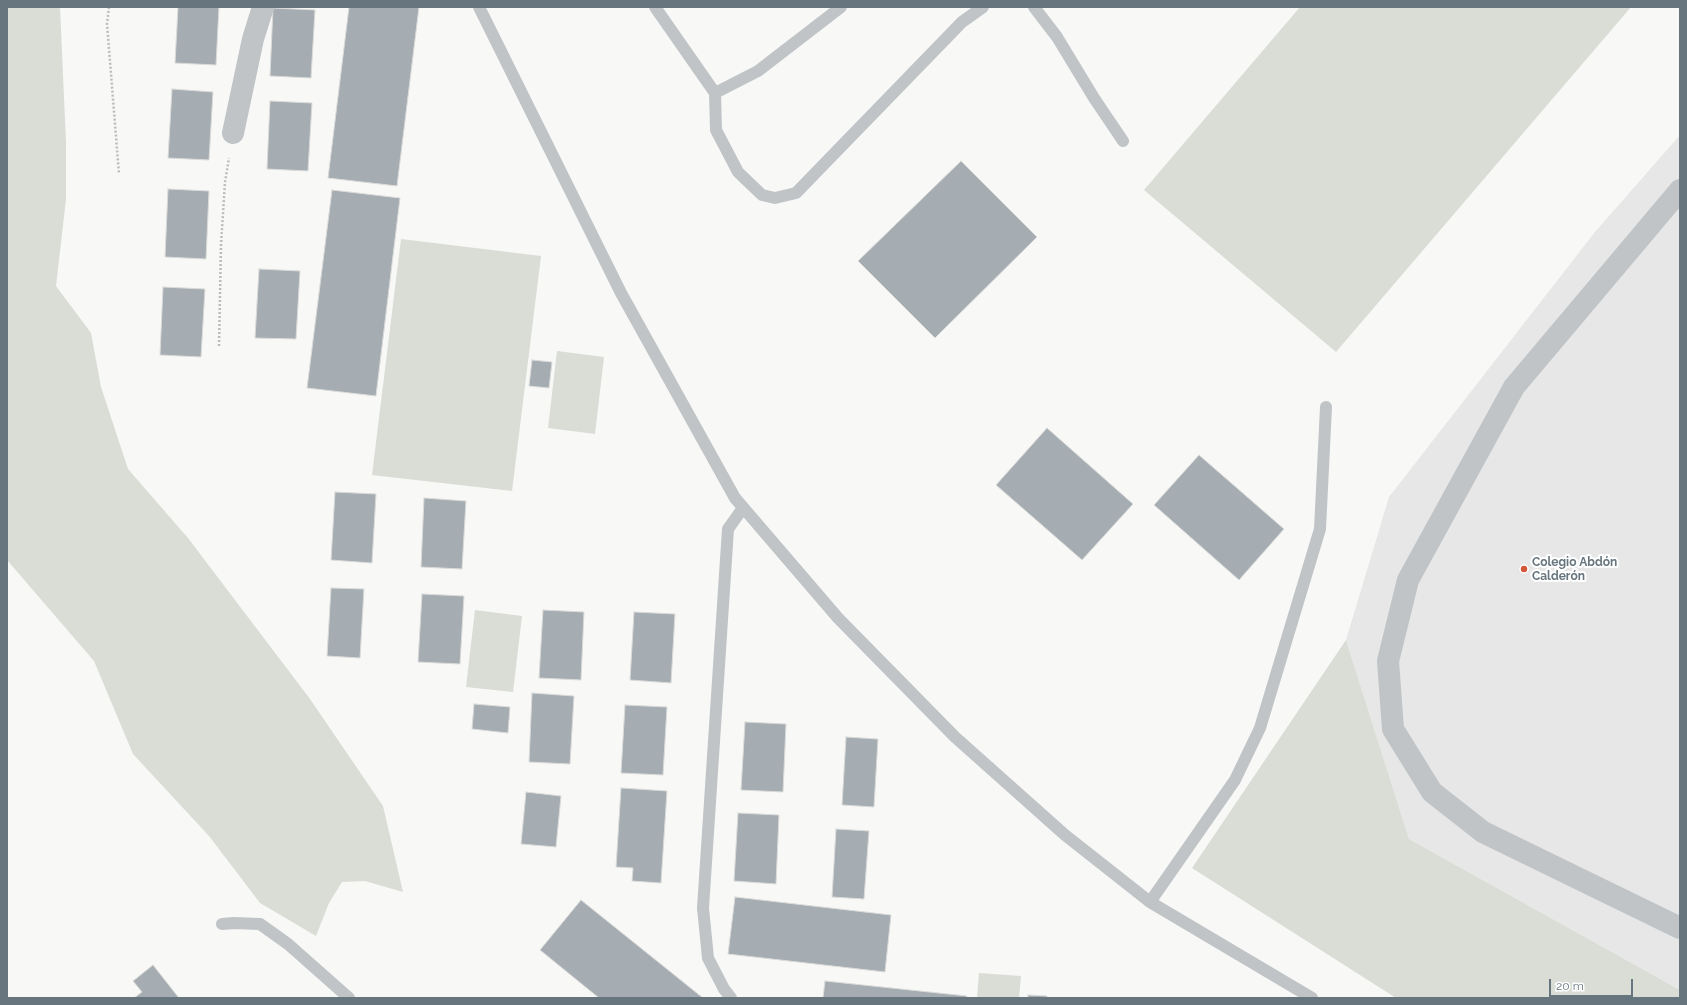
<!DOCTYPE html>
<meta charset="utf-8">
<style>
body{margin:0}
#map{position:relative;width:1687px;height:1005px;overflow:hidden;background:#f8f8f6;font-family:Raleway,sans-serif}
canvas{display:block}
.frame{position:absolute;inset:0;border:8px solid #66757e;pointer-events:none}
.scale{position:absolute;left:1549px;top:979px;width:84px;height:18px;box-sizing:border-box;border:2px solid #66757e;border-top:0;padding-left:5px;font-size:12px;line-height:14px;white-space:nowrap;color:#66757e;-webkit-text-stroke:3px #fff;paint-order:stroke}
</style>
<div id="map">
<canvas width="1687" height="1005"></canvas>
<div class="frame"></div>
<div class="scale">20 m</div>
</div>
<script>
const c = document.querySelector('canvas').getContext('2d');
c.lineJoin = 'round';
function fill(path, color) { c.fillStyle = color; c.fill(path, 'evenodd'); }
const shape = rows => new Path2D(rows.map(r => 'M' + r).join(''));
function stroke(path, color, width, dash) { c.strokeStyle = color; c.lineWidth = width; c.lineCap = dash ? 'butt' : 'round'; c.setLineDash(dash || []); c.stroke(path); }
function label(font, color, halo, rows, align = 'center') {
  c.font = font + ' Raleway,sans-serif'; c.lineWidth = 4; c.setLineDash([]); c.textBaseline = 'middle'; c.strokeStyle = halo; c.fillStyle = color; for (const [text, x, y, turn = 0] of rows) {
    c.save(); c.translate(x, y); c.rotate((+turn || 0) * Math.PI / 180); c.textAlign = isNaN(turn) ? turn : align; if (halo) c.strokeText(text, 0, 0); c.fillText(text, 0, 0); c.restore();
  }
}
fill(shape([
 [1680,135,1680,990,1409,839,1346,640,1389,497,1595,232]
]), '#e6e7e6');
fill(shape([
 [7,7,60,7,66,143,66,199,56,286,91,333,101,387,128,469,188,538,310,699,383,806,403,892,365,881,342,882,329,903,316,936,260,903,209,836,133,754,94,661,7,560],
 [1300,7,1631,7,1336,352,1144,190],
 [401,239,541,256,512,491,372,475],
 [557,351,604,357,595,434,548,428],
 [475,610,522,616,513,692,466,687],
 [1346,640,1409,839,1680,990,1680,998,1396,998,1192,868],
 [979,973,1021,976,1019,998,977,998]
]), '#d9ddd6');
const building = shape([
 [178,7,219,7,216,65,175,63,178,7],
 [349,7,419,7,397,186,328,178,349,7],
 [273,8,315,10,311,78,270,76,273,8],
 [172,89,213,92,209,160,168,158,172,89],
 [270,101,312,103,308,171,267,169,270,101],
 [961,161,1037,237,935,338,858,261,961,161],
 [168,189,209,191,206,259,165,257,168,189],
 [332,190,400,198,376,396,307,388,332,190],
 [259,269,300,271,296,339,255,338,259,269],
 [163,287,205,289,201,357,160,355,163,287],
 [532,360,552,362,549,388,529,386,532,360],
 [1047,428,1133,504,1082,560,996,485,1047,428],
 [1199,455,1284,529,1239,580,1154,505,1199,455],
 [335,492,376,494,372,563,331,560,335,492],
 [424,498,466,501,462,569,421,567,424,498],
 [331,588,364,589,360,658,327,656,331,588],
 [422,594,464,596,460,664,418,662,422,594],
 [543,610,584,612,581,680,539,678,543,610],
 [634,612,675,614,671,683,630,680,634,612],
 [532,693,574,696,570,764,529,762,532,693],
 [474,704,510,707,508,733,472,729,474,704],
 [625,705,667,707,663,775,621,773,625,705],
 [745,722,786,724,783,792,741,790,745,722],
 [846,737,878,739,874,807,842,805,846,737],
 [621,788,667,791,661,883,632,881,633,868,616,867,621,788],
 [526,792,561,796,556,847,521,844,526,792],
 [738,813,779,815,776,884,734,881,738,813],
 [836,829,869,831,864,899,832,897,836,829],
 [735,897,891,915,885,972,728,954,735,897],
 [581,900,703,998,599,998,540,950,581,900],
 [153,965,179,998,134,998,142,992,133,981,153,965],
 [825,981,967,996,966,998,823,998,825,981],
 [1028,995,1047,996,1047,998,1028,998,1028,995]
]);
fill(building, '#a5adb2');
stroke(building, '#dadad9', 1);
stroke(shape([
 [109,7,107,24,119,174],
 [219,346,221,245,225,182,229,158]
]), '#babdbf', 2.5, [2, 2]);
stroke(shape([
 [479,7,621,293,735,498,838,618,955,737,1065,835,1150,902,1312,998],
 [655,7,715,93],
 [841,7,758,71,715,93,716,130,738,172,762,195,775,198,796,193,962,22,983,7],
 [1034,7,1057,37,1094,98,1123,141],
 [1150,902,1235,780,1260,728,1320,529,1326,407],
 [222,924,234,923,260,924,288,944,349,998],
 [731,998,724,989,708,958,703,908,728,529,743,508]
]), '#c0c4c7', 12);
stroke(shape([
 [233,133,253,39,263,7],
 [1680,190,1514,387,1408,580,1388,661,1393,729,1432,792,1483,832,1680,928]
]), '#c0c4c7', 22);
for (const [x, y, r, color] of [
 [1524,569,4,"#d3563b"]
]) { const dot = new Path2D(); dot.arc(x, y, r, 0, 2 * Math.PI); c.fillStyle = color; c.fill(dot); stroke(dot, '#fff', 1.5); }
label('bold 12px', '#66757e', '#fff', [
 ["Colegio Abdón",1532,562],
 ["Calderón",1532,576]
], 'left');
</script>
